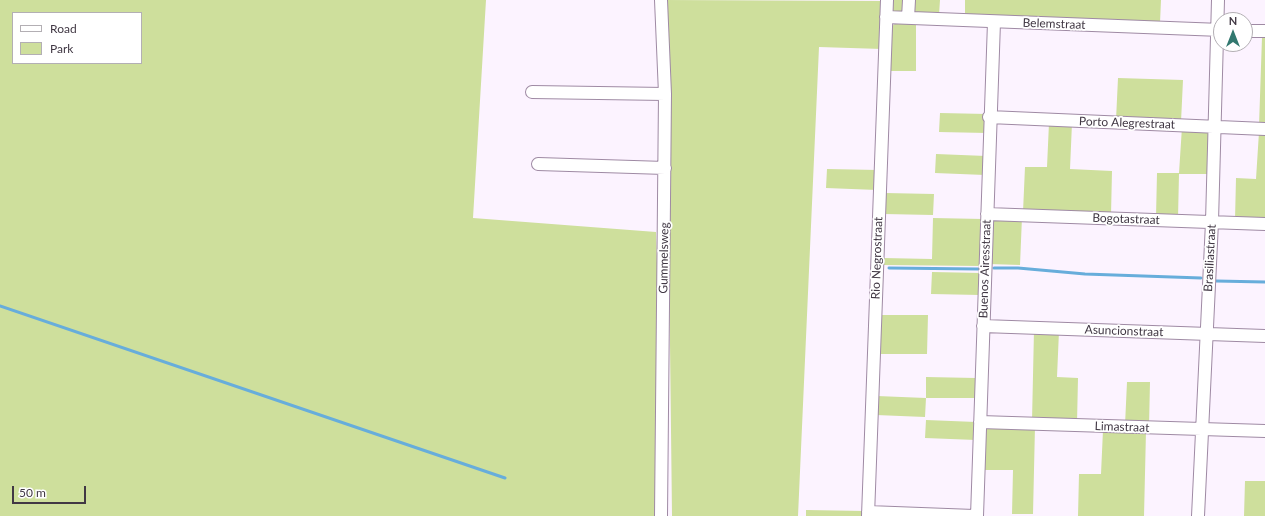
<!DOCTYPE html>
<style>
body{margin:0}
#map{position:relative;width:1265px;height:516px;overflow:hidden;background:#fcf3ff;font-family:Lato,sans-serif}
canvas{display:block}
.legend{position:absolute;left:12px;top:12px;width:130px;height:52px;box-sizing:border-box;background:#fff;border:1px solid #b3afb4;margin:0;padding:5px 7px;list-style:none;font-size:12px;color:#413844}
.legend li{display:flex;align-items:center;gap:8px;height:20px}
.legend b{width:20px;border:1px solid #b3afb4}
.north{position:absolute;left:1213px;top:12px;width:40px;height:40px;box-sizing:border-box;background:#fff;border:1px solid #b3afb4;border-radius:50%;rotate:0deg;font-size:11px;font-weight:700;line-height:16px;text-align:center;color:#413844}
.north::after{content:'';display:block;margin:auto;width:14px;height:18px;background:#32786f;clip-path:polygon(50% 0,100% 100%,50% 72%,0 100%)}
.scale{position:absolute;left:12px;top:486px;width:74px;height:18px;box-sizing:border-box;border:2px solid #413844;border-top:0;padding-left:5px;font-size:12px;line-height:14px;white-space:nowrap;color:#413844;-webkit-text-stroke:3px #fff;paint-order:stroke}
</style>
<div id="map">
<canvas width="1265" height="516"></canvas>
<ul class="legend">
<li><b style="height:5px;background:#fff"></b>Road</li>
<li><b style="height:11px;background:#cedf9c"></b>Park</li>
</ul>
<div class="north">N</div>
<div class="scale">50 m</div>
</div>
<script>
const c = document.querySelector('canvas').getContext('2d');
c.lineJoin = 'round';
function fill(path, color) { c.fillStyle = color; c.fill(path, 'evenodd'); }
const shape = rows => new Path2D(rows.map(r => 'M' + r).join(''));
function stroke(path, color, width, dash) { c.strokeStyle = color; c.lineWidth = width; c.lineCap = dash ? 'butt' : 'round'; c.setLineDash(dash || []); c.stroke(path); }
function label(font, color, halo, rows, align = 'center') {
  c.font = font + ' Lato,sans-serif'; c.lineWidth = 3.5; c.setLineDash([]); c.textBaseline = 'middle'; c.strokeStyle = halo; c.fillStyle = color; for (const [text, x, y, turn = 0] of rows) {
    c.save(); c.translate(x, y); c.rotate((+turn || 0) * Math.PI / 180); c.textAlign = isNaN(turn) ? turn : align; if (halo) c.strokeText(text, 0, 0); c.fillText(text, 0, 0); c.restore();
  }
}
fill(shape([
 [0,0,486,0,473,218,656,232,665,516,0,516],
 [13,13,141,13,141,63,13,63],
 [666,0,884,1,882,49,819,47,798,516,672,516],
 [892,0,940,0,939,15,893,12],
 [965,0,1161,0,1160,23,965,17],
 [898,22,916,24,916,71,889,71,892,26],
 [1262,37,1265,37,1265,127,1259,126],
 [1118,78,1183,80,1181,122,1116,120],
 [940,113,987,114,987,133,939,132],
 [1049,123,1072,123,1070,169,1112,171,1111,215,1023,212,1025,167,1047,167],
 [1182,127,1211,129,1209,174,1179,174,1178,218,1156,217,1157,173,1179,173],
 [1259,132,1265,132,1265,221,1235,220,1236,178,1256,179],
 [936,154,986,156,985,175,935,173],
 [827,169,878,170,877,190,826,188],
 [885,193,934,194,933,215,884,214],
 [1022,217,1020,265,988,264,990,224,995,218],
 [933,218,983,219,981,266,883,265,883,258,932,259],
 [932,272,981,273,980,295,931,294],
 [878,315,928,315,927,354,877,354],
 [1034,330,1059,331,1057,377,1078,378,1077,423,1032,421],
 [926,377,976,378,976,398,926,398,925,417,876,415,877,396,926,398],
 [1127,382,1150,382,1149,426,1125,425],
 [926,420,976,422,976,440,925,438],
 [988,426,1035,426,1033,514,1012,514,1013,470,980,470,981,433],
 [1103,430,1146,431,1144,516,1078,516,1079,474,1101,474],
 [1245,481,1265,481,1265,516,1244,516],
 [806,510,865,511,865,516,806,516]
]), '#cedf9c');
stroke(shape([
 [889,268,978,269],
 [994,268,1018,268,1085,274,1201,278],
 [1216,281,1265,282],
 [0,306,505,478]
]), '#67addb', 3);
const minor = shape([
 [886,17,1221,30],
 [908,18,909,0],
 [1245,31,1265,31],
 [532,92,665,94],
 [989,117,1265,129],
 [538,164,665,168],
 [987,214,1265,224],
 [983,326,1265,336],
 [980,422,1265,431],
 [868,512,974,516],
 [661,516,665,94,661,0],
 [868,516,887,0],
 [977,516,994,22],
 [1198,516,1212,222,1218,0]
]);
stroke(minor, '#9f8aa4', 14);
stroke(minor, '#fff', 12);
label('12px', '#413844', '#fff', [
 ["Belemstraat",1054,24,2],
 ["Porto Alegrestraat",1127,123,2],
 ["Bogotastraat",1126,219,2],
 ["Gummelsweg",664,258,-89],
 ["Rio Negrostraat",877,258,-88],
 ["Brasiliastraat",1210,258,-87],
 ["Buenos Airesstraat",985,269,-88],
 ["Asuncionstraat",1124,331,2],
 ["Limastraat",1122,427,2]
]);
</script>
